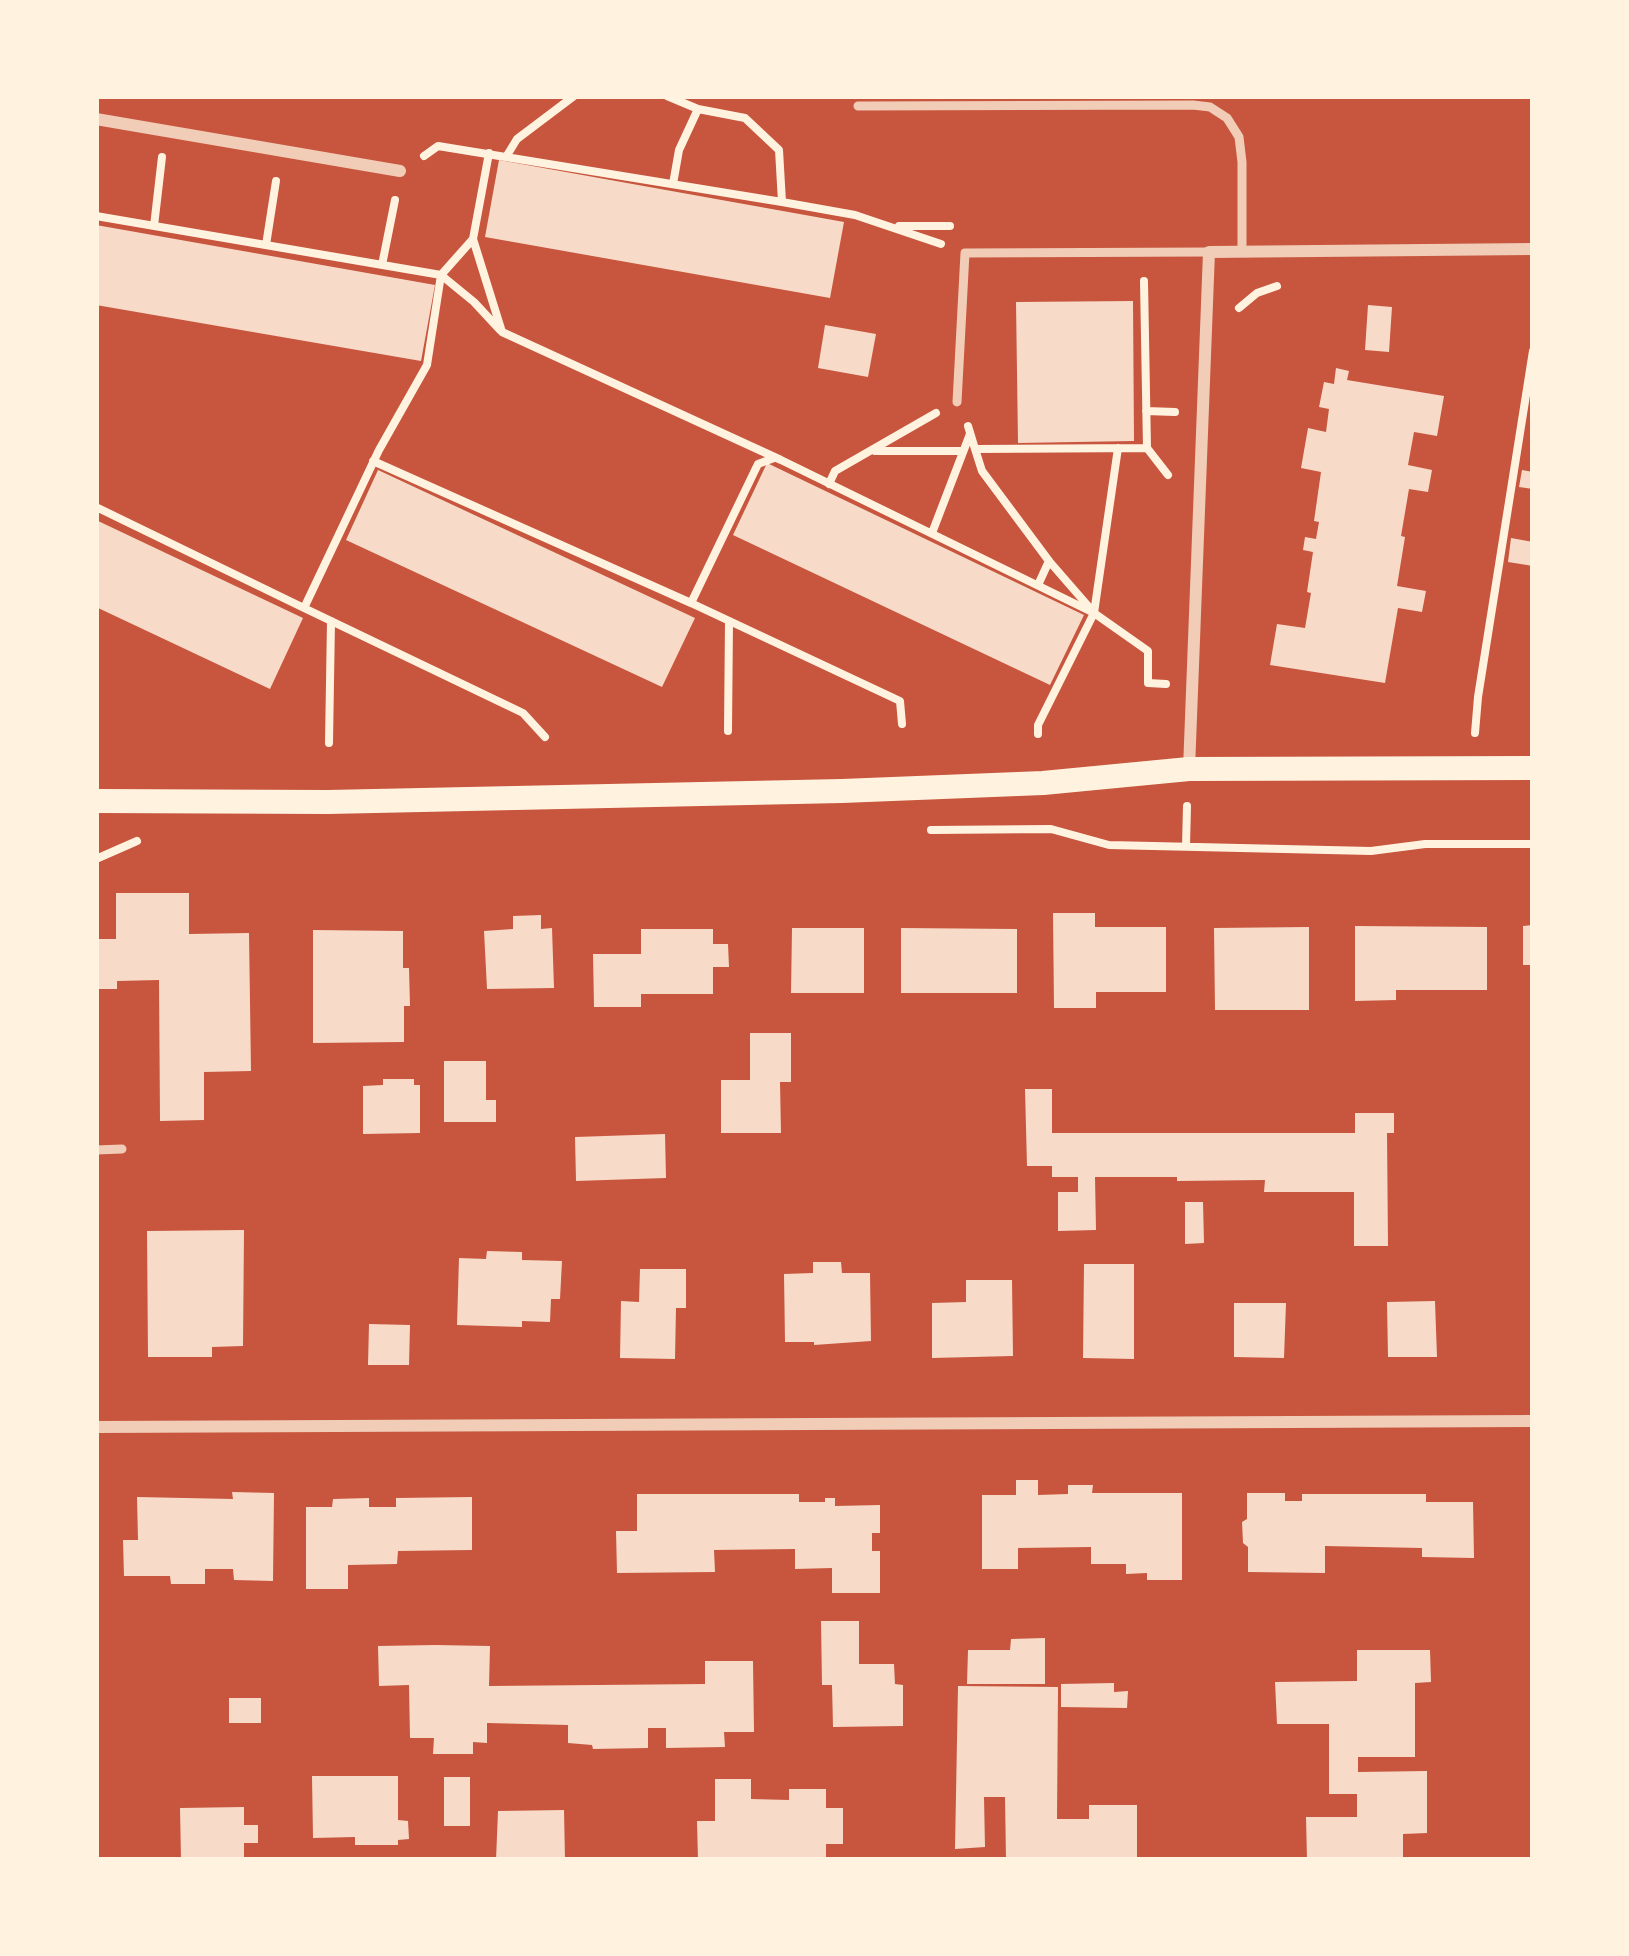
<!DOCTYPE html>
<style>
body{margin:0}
#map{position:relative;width:1629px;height:1956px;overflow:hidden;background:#c8553d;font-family:Raleway,sans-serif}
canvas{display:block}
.frame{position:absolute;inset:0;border:99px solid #fff3e0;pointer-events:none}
</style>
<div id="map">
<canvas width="1629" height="1956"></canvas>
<div class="frame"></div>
</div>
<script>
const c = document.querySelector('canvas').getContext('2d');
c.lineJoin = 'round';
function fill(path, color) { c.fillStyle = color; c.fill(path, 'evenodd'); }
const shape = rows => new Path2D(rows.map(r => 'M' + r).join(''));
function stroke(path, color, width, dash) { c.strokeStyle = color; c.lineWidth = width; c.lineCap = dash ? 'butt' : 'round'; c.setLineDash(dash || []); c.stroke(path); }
fill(shape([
 [499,160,844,222,830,298,485,237],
 [96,225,435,285,421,361,96,305],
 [1133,301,1134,441,1018,443,1016,302],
 [1368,305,1392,307,1389,352,1365,350],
 [825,325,876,334,868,377,818,368],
 [1336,368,1349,371,1347,380,1444,396,1437,436,1414,432,1408,465,1432,470,1428,492,1409,489,1401,536,1405,537,1397,586,1426,591,1422,612,1398,608,1385,683,1270,665,1277,624,1305,628,1311,593,1307,592,1313,552,1303,550,1305,537,1316,539,1319,522,1314,521,1321,472,1301,468,1308,428,1326,432,1329,409,1319,407,1324,382,1334,384],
 [767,463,1084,615,1050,685,733,535],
 [378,470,695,618,662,687,346,540],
 [1522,470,1533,472,1533,489,1519,487],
 [96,520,303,618,270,689,96,607],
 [1511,538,1533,542,1533,566,1508,562],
 [116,893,189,893,189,934,249,933,251,1071,204,1072,204,1120,160,1121,159,980,117,981,117,989,96,989,96,939,116,939],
 [1053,913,1095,913,1095,927,1166,927,1166,992,1096,992,1096,1008,1054,1008],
 [541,915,541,929,552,928,554,988,487,989,484,931,513,929,513,916],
 [1533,925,1533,965,1523,965,1523,926],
 [1355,926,1487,927,1487,990,1396,990,1396,1000,1355,1001],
 [1309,927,1309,1010,1215,1010,1214,928],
 [792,928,864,928,864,993,791,993],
 [901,928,1017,929,1017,993,901,993],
 [641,929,713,929,713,944,728,944,729,967,713,967,713,994,641,994,641,1007,594,1007,593,954,641,954],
 [313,930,403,931,403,968,409,968,410,1006,404,1006,404,1042,313,1043],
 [750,1033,791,1033,791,1082,780,1082,781,1133,721,1133,721,1080,750,1080],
 [444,1061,486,1061,486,1100,496,1100,496,1122,444,1122],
 [383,1079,414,1079,414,1085,420,1085,420,1133,363,1134,363,1086,383,1085],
 [1025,1089,1052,1089,1052,1133,1355,1133,1355,1113,1394,1113,1394,1133,1387,1133,1388,1246,1354,1246,1354,1192,1264,1192,1265,1180,1177,1181,1177,1177,1095,1177,1096,1230,1058,1231,1058,1192,1078,1192,1078,1177,1052,1177,1052,1166,1027,1166],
 [665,1134,666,1178,576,1181,575,1137],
 [1185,1202,1203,1202,1204,1243,1185,1244],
 [244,1230,243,1346,212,1347,212,1357,148,1357,147,1231],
 [487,1251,522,1252,522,1260,562,1261,560,1299,551,1299,550,1322,522,1321,522,1327,457,1325,459,1258,486,1259],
 [813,1262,841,1262,842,1273,870,1273,871,1341,814,1345,814,1342,785,1342,784,1274,813,1273],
 [1084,1264,1134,1264,1134,1359,1083,1358],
 [640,1269,686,1269,686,1308,676,1308,675,1359,620,1358,621,1301,639,1302],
 [966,1280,1012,1280,1013,1356,932,1358,932,1303,966,1302],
 [1435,1301,1437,1357,1388,1357,1387,1302],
 [1234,1303,1286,1303,1284,1358,1234,1357],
 [369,1324,410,1325,409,1365,368,1365],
 [1016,1480,1038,1480,1038,1495,1068,1494,1068,1485,1093,1485,1092,1493,1182,1493,1182,1580,1147,1580,1147,1573,1126,1574,1126,1564,1091,1564,1091,1547,1018,1548,1018,1569,982,1569,982,1495,1016,1495],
 [232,1492,274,1493,273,1581,234,1580,233,1569,205,1569,205,1584,171,1584,170,1576,124,1576,123,1540,138,1540,137,1497,233,1499],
 [1247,1493,1285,1493,1285,1501,1302,1501,1302,1494,1426,1494,1426,1502,1473,1502,1474,1558,1422,1557,1422,1548,1325,1546,1325,1573,1248,1572,1248,1547,1243,1543,1242,1522,1247,1519],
 [637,1494,799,1494,799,1502,825,1502,825,1498,835,1498,835,1506,880,1505,880,1533,872,1533,872,1551,880,1551,880,1593,832,1593,832,1568,795,1569,795,1549,714,1550,715,1572,617,1573,616,1531,637,1531],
 [472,1497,472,1550,398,1551,397,1564,348,1565,348,1589,306,1589,306,1507,332,1507,333,1499,369,1498,369,1507,396,1507,396,1498],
 [821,1621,859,1621,859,1664,894,1664,895,1684,903,1685,903,1726,833,1727,832,1685,822,1685],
 [1045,1638,1045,1684,967,1684,968,1650,1010,1650,1011,1639],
 [435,1645,490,1646,489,1686,705,1684,705,1661,753,1661,754,1732,724,1732,725,1747,666,1748,666,1728,648,1728,648,1748,593,1749,592,1745,568,1743,568,1725,487,1723,487,1743,473,1742,473,1754,433,1754,434,1738,410,1738,409,1685,379,1686,378,1646],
 [1357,1650,1430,1650,1431,1682,1415,1683,1415,1757,1358,1757,1358,1772,1427,1771,1427,1833,1403,1834,1403,1860,1307,1860,1306,1817,1357,1817,1357,1794,1329,1794,1329,1724,1277,1724,1275,1682,1357,1681],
 [1114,1683,1114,1692,1128,1691,1127,1708,1061,1707,1061,1684],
 [958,1686,1058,1687,1057,1819,1089,1819,1089,1805,1137,1805,1137,1860,1006,1860,1005,1797,984,1797,985,1847,955,1849],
 [229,1698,261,1698,261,1723,229,1723],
 [312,1776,398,1776,398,1820,408,1821,409,1839,398,1840,398,1845,355,1845,355,1837,313,1838],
 [444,1777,470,1777,470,1826,444,1826],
 [715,1779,751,1779,751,1799,789,1800,789,1789,826,1789,826,1808,843,1808,843,1844,826,1844,826,1860,698,1860,697,1821,715,1821],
 [244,1807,244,1825,258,1825,258,1843,244,1843,244,1860,181,1860,180,1808],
 [564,1810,565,1860,496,1860,498,1811]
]), '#f7dbc8');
stroke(shape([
 [667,96,698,109],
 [489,153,473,239,441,275,427,365,379,450,304,608,523,713,545,737],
 [424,156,438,146,782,202,855,215,941,244],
 [506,157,517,139,574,96],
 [673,184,679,150,698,109,745,118,779,150,782,202],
 [96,216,441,275,474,302,500,330],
 [154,226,162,157],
 [899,226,950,226],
 [473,239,502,332,781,460,1094,613,1148,651,1148,683,1166,684],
 [266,245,276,181],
 [382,265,395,200],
 [1239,308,1257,293,1277,286],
 [1146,411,1175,412],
 [968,426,975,449,1147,448,1144,281],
 [1147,448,1168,475],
 [975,449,982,471,1049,561,1089,607],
 [875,451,963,451],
 [774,458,758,464,691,603,900,701,902,724],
 [373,461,691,603],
 [829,484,835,471,936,413],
 [96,507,304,608],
 [932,533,970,434],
 [1038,585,1049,561],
 [728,731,729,621],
 [1475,733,1478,697,1533,351],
 [1038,734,1038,725,1094,613,1118,448],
 [329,743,331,621],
 [931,830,1051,829,1109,845,1371,851,1425,844,1533,844],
 [1186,846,1187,806],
 [96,859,137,841]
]), '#fff3e0', 8);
stroke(shape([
 [858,106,1193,105,1210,107,1227,118,1239,137,1242,162,1242,252],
 [957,402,965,253,1209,252],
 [96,1150,122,1149]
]), '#f1ccb7', 9);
stroke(shape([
 [96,119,400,171],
 [1189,769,1209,252,1533,249],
 [96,1427,1533,1421]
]), '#f1ccb7', 12);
stroke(shape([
 [96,801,328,802,842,791,1043,783,1189,769,1533,768]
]), '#fff3e0', 24);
</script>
